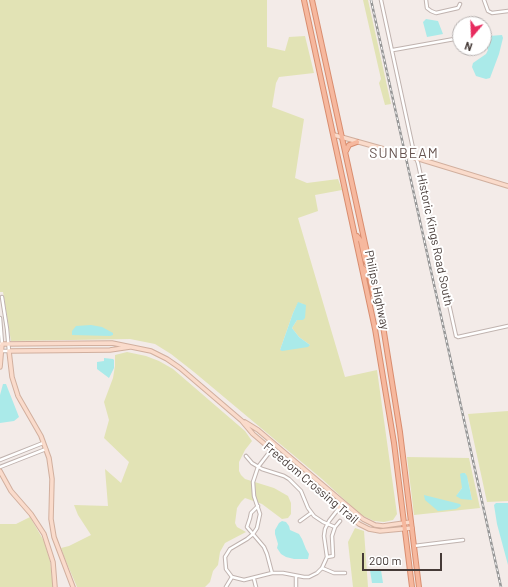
<!DOCTYPE html>
<style>
body{margin:0}
#map{position:relative;width:508px;height:587px;overflow:hidden;background:#f3ebe8;font-family:Barlow,sans-serif}
canvas{display:block}
.north{position:absolute;left:452px;top:16px;width:40px;height:40px;box-sizing:border-box;background:#fff;border:1px solid #b5b0af;border-radius:50%;rotate:199deg;font-size:11px;font-weight:700;line-height:16px;text-align:center;color:#453a37}
.north::after{content:'';display:block;margin:auto;width:14px;height:18px;background:#e72b5e;clip-path:polygon(50% 0,100% 100%,50% 72%,0 100%)}
.scale{position:absolute;left:362px;top:553px;width:80px;height:18px;box-sizing:border-box;border:2px solid #453a37;border-top:0;padding-left:5px;font-size:12px;line-height:14px;white-space:nowrap;color:#453a37;-webkit-text-stroke:3px #fff;paint-order:stroke}
</style>
<div id="map">
<canvas width="508" height="587"></canvas>
<div class="north">N</div>
<div class="scale">200 m</div>
</div>
<script>
const c = document.querySelector('canvas').getContext('2d');
c.lineJoin = 'round';
function fill(path, color) { c.fillStyle = color; c.fill(path, 'evenodd'); }
const shape = rows => new Path2D(rows.map(r => 'M' + r).join(''));
function stroke(path, color, width, dash) { c.strokeStyle = color; c.lineWidth = width; c.lineCap = dash ? 'butt' : 'round'; c.setLineDash(dash || []); c.stroke(path); }
function label(font, color, halo, rows, align = 'center') {
  c.font = font + ' Barlow,sans-serif'; c.lineWidth = 4; c.setLineDash([]); c.textBaseline = 'middle'; c.strokeStyle = halo; c.fillStyle = color; for (const [text, x, y, turn = 0] of rows) {
    c.save(); c.translate(x, y); c.rotate((+turn || 0) * Math.PI / 180); c.textAlign = isNaN(turn) ? turn : align; if (halo) c.strokeText(text, 0, 0); c.fillText(text, 0, 0); c.restore();
  }
}
fill(shape([
 [0,0,267,0,267,47,285,51,289,37,305,36,314,73,279,77,276,83,272,107,304,119,295,178,307,183,338,179,342,190,315,195,318,211,298,218,345,377,377,370,397,514,393,520,384,522,374,521,361,515,322,479,194,372,171,354,155,344,130,339,11,341,3,292,0,292],
 [298,303,303,304,303,320,297,320,292,328,299,337,310,345,280,350,293,313],
 [363,0,368,0,391,104,385,105,379,83,381,79],
 [127,352,146,356,159,361,173,369,245,431,252,441,245,450,239,462,239,471,241,475,245,479,274,488,288,496,291,503,291,514,288,518,282,519,262,504,245,498,241,502,237,508,235,523,237,527,246,532,225,543,220,552,218,565,213,571,210,582,205,587,77,587,65,559,61,548,69,546,91,535,78,515,74,505,108,506,105,469,121,483,129,462,104,438,109,420,104,402,113,378,115,366,115,355],
 [508,411,508,501,487,502,468,414],
 [407,457,469,458,480,508,414,515],
 [465,473,468,481,472,500,457,495,462,488],
 [30,517,44,541,50,561,53,587,0,587,0,524,16,524],
 [355,528,364,531,368,587,353,587,348,542]
]), '#e2e3b5');
fill(shape([
 [426,19,438,21,443,34,427,37,423,22],
 [502,35,503,38,499,54,490,78,486,79,476,76,472,67,473,63,486,54,488,50,485,41,487,38,489,36],
 [298,302,306,305,305,318,303,320,297,320,292,328,299,337,310,345,308,347,282,351,280,350,293,313],
 [91,325,102,327,113,333,113,335,110,336,72,335,72,331,76,326],
 [104,358,113,359,114,360,114,368,109,378,97,369,97,362,104,361],
 [3,384,6,384,19,417,14,421,0,423,0,395],
 [462,473,465,473,467,476,472,500,461,499,456,496,462,488,460,474],
 [424,495,460,504,461,506,456,509,438,511,425,500],
 [496,503,508,503,508,565,497,524,494,505],
 [282,521,286,522,289,526,290,530,299,534,302,539,306,549,309,554,308,559,294,559,286,557,281,554,277,548,278,544,275,534,275,530,279,523],
 [376,569,381,570,383,583,372,583,370,570]
]), '#aaeae9');
const street = shape([
 [381,0,414,153,418,163,456,336,458,337,508,326],
 [426,0,427,8,431,11,436,13,458,8,460,4],
 [484,0,488,11,492,13,508,11],
 [393,50,460,38],
 [0,318,2,344,0,344],
 [0,351,9,351,7,329,2,297],
 [275,445,258,467,253,482,254,496,260,514,257,528,253,534,247,539,230,549,225,557,226,569,232,577,244,580,272,573,283,573,304,577,309,577,317,573,322,568,327,557,324,536,325,529,329,521,343,503],
 [246,456,252,463,262,469,284,476,289,479,301,491,308,508,314,516,323,522,335,527],
 [0,460,43,443],
 [0,467,46,449],
 [258,506,251,513,250,518,247,527,264,547,267,554,272,573],
 [300,521,311,513],
 [414,546,463,540],
 [327,557,333,556,332,536,335,527,340,521],
 [322,568,334,573,345,573],
 [296,576,296,587],
 [254,579,256,587],
 [226,587,232,577]
]);
const secondary = shape([
 [334,135,416,158,508,186],
 [0,367,2,344,112,343,151,351,167,359,180,368,242,421,253,434,359,524,369,529,380,531,412,528],
 [245,422,258,430,363,519,375,525,383,526,411,522],
 [0,471,11,491,31,514,44,534,53,562,55,587],
 [73,587,54,537,51,519,52,479,49,458,41,436,18,396,12,377,9,351,110,350,130,347]
]);
const primary = shape([
 [304,0,375,329,394,443,412,587],
 [312,0,383,326,400,432,419,587],
 [346,151,349,145,357,142],
 [357,236,361,241,365,260,367,263,370,264],
 [363,268,369,274,373,293,376,299]
]);
stroke(street, '#c0b3af', 4.5);
stroke(secondary, '#d1af9e', 5.5);
stroke(primary, '#d98d6f', 6);
stroke(street, '#fff', 2.5);
stroke(secondary, '#fadbcb', 3.5);
stroke(primary, '#f6b89e', 4);
const rail = shape([
 [371,0,501,587]
]);
stroke(rail, '#969696', 2.5);
stroke(rail, '#fff', 1, [3]);
label('12px', '#453a37', '#fff', [
 ["Historic Kings Road South",435,240,78],
 ["Philips Highway",377,290,78],
 ["Freedom Crossing Trail",311,483,40]
]);
c.letterSpacing = '1px';
label('14px', '#675450', '#fff', [
 ["SUNBEAM",404,153]
]);
c.letterSpacing = '0px';
</script>
